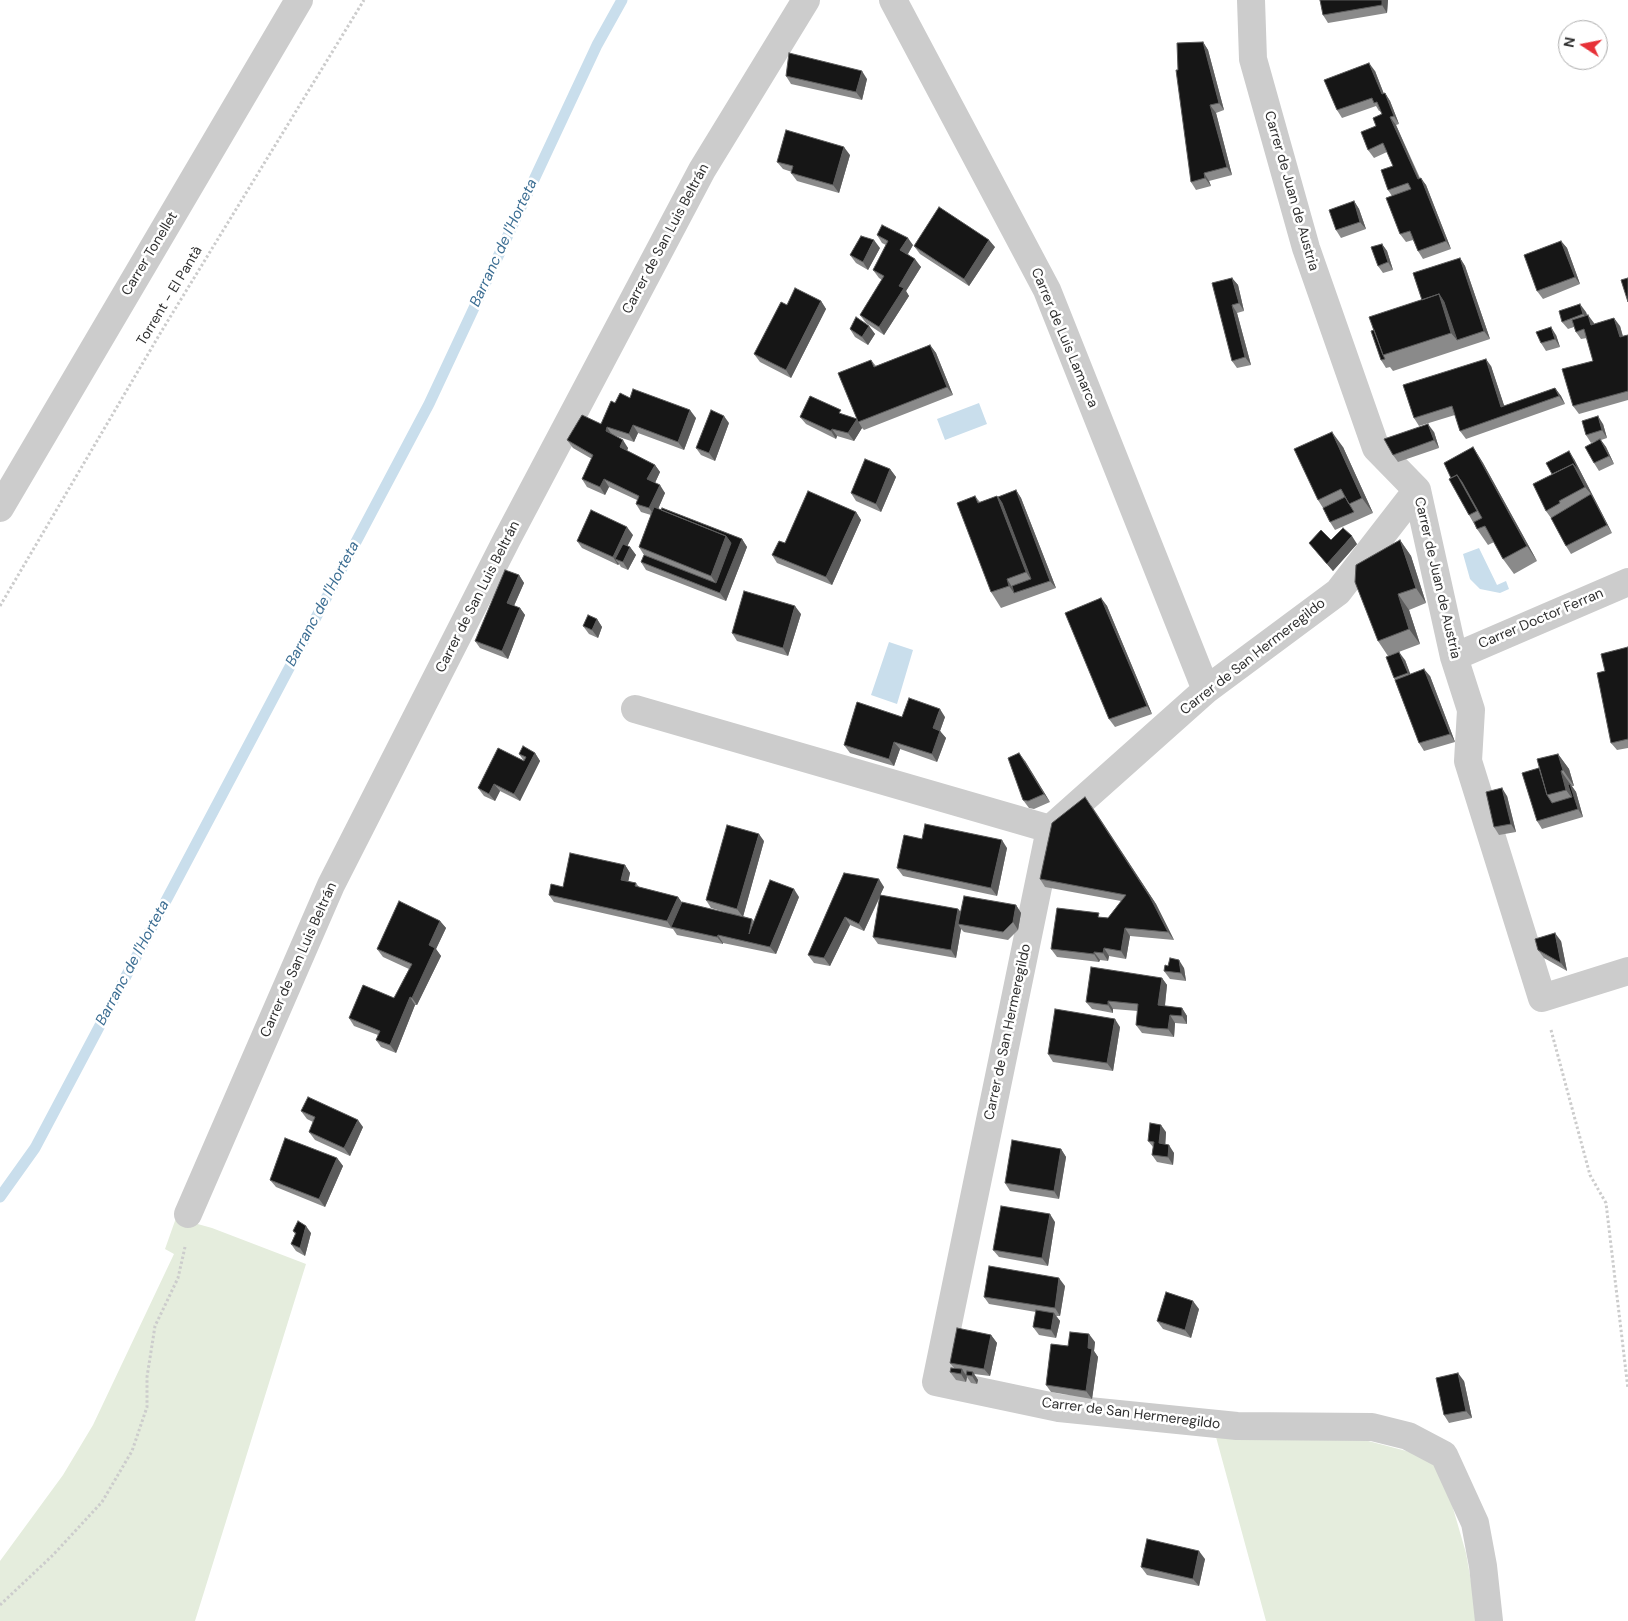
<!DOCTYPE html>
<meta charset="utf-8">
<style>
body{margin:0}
#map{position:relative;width:1628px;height:1621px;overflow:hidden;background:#fff;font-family:"DM Sans",sans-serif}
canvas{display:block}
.north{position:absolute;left:1558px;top:20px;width:50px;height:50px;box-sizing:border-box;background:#fff;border:1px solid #acacac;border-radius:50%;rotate:281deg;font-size:14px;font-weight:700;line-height:20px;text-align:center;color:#2f2f2f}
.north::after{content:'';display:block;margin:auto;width:18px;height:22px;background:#e73138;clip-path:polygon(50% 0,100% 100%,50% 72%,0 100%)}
</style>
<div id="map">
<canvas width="1628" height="1621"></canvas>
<div class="north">N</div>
</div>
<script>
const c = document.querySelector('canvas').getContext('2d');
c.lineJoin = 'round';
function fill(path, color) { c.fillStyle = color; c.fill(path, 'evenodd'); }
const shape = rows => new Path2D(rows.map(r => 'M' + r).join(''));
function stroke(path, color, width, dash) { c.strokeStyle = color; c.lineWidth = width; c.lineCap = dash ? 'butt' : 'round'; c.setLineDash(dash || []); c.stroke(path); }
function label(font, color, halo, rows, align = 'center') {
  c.font = font + ' "DM Sans",sans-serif'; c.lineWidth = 5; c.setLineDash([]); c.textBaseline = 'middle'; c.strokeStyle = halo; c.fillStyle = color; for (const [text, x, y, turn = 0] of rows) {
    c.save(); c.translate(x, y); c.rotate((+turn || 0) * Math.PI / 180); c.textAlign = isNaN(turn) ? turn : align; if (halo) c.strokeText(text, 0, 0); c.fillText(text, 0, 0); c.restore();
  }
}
fill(shape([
 [176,1218,212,1228,306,1264,195,1621,0,1621,0,1561,63,1475,93,1425,174,1254,165,1249],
 [1349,1436,1414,1453,1437,1467,1446,1484,1466,1553,1478,1621,1266,1621,1216,1437]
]), '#e5eddd');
fill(shape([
 [979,403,987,424,945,440,937,419],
 [1479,548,1497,585,1506,581,1509,589,1500,593,1480,589,1470,579,1463,554],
 [889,642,913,650,897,704,871,695]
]), '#c9deec');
stroke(shape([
 [0,1197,35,1148,429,404,597,45,622,0]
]), '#c9deec', 11);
stroke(shape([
 [0,606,161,332,364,0],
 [1551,1030,1590,1175,1606,1203,1628,1389],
 [0,1605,53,1555,102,1502,132,1451,147,1407,147,1377,155,1326,178,1278,185,1247]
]), '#ccc', 3, [2.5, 2.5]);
stroke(shape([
 [893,0,1047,290,1206,690],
 [1251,0,1253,59,1306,248,1376,448,1417,490,1454,657,1471,710,1468,761,1542,998,1628,971],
 [1417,490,1338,592,1206,690,1050,829,936,1382,1059,1408,1237,1426,1372,1427,1408,1436,1444,1455,1475,1523,1483,1566,1489,1621],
 [0,508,299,0],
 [1454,657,1628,582],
 [635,709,1050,829],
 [188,1214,331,885,507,539,702,170,806,0]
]), '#ccc', 28);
fill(shape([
 [1320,0,1388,0,1387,13,1328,23,1323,15],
 [1203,42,1208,50,1224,110,1216,113,1232,175,1209,181,1211,186,1196,190,1191,182,1178,70],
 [1375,71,1384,94,1385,93,1390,101,1399,124,1396,125,1420,178,1426,185,1451,249,1423,259,1418,251,1413,240,1406,242,1400,234,1392,196,1388,190,1393,166,1387,152,1374,158,1368,150,1376,126,1382,114,1380,111,1379,111,1376,106,1342,118,1337,110],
 [786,76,867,79,862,100,791,84],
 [850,155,839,193,797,181,791,173,792,172,783,169,777,162],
 [1354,201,1359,209,1366,229,1341,238,1336,230],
 [877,235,913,245,908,254,921,267,906,291,909,296,884,335,866,323,860,315,882,280,879,278,873,270,886,245,882,243],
 [1561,241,1567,248,1580,284,1543,299,1537,291],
 [1382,244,1387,251,1393,270,1383,273,1378,266],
 [914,246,995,247,969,286,920,254],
 [880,248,868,270,856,263,850,255],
 [1460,258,1465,266,1490,339,1393,371,1390,367,1386,368,1381,360,1374,330,1422,300],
 [1232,278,1238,285,1244,311,1237,313,1251,365,1237,368,1232,361],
 [821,301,826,309,791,378,760,362,754,354],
 [1586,312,1587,315,1594,324,1620,326,1623,336,1628,335,1628,400,1579,414,1573,406,1593,361,1587,338,1581,339,1576,332,1574,327,1568,329,1562,322],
 [869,326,875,334,868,345,855,337,850,329],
 [1556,335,1560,347,1546,351,1541,343],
 [930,345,936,353,953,395,864,430,862,428,854,441,837,436,836,439,806,424,800,417,844,415,857,419,871,360,876,366],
 [1491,366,1504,406,1555,388,1561,396,1565,404,1466,439,1460,431,1455,415,1419,426,1414,418],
 [630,398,696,418,684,450,638,433,634,442,613,435,628,448,627,451,655,465,660,472,655,483,665,493,658,509,742,539,747,547,726,601,646,570,641,562,644,555,639,547,651,515,641,512,636,504,637,500,609,487,605,495,587,487,582,479,592,459,573,448,567,440,601,424,615,403],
 [729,423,715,461,701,455,696,448],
 [1603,424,1607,438,1601,440,1606,447,1614,464,1599,471,1594,463,1596,441,1591,443,1586,435],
 [1434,432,1439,448,1398,462,1393,455],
 [1343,447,1373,513,1335,530,1330,522,1323,508,1318,500],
 [1473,447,1483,463,1537,561,1514,574,1503,559,1494,542,1488,545,1477,529,1469,515,1451,478],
 [1574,459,1612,533,1571,554,1566,546,1551,518,1546,511],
 [890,469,896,477,881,512,856,501,851,493],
 [1016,490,1021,498,1056,588,1001,608,991,592,975,496,980,502,998,497],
 [856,512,861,520,832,585,777,563,772,555,785,543],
 [633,535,627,546,630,547,636,555,628,570,621,567,619,564,618,565,582,548,577,541],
 [1331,540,1357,544,1333,571,1309,543],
 [1400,540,1411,556,1426,603,1409,610,1420,644,1388,656,1378,641],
 [519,575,524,583,514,606,520,608,525,615,508,659,480,648,475,641],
 [1101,598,1107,606,1152,714,1115,727,1109,719],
 [801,614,788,656,737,641,732,633],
 [597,619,602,627,598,638,589,634,583,626],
 [1628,647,1628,748,1617,750,1611,743,1605,671],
 [1405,660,1410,674,1430,676,1455,742,1424,751,1419,743,1394,678],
 [902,717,945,717,940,731,946,738,937,762,900,749,894,766,850,753,844,745],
 [535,753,540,761,520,801,500,791,495,801,484,796,478,788,524,761,519,754],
 [1558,754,1569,769,1574,786,1572,786,1576,792,1583,817,1542,829,1537,821],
 [1025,761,1050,802,1034,809,1029,808,1023,800],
 [1507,796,1516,832,1499,835,1494,827],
 [1091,805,1156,904,1174,940,1130,936,1126,959,1109,956,1108,961,1100,960,1099,962,1057,957,1051,949,1102,917,1108,918,1121,901,1045,887,1040,879],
 [922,839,1007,848,997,896,903,876,897,868],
 [764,841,743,916,752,919,754,921,799,897,776,954,723,943,723,944,677,935,673,929,554,902,549,895,563,887,625,865,630,873,628,881,636,883,639,887,678,897,682,903,731,914,711,908,706,900],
 [844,873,884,887,880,895,958,909,961,912,1016,905,1021,913,1018,930,1008,940,964,932,961,929,956,958,878,944,873,937,880,897,864,931,850,925,830,966,814,963,808,955],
 [440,921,446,928,436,949,441,956,417,1005,415,1005,396,1053,381,1047,376,1040,378,1035,354,1026,349,1018,394,998,409,969,383,957,377,949],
 [1561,941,1567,971,1544,958,1538,950],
 [1184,968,1186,981,1170,979,1164,971],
 [1162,978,1167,985,1165,1006,1182,1008,1187,1016,1187,1024,1175,1023,1174,1037,1142,1033,1136,1025,1138,1011,1113,1009,1113,1013,1092,1009,1086,1002],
 [1120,1027,1113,1071,1053,1062,1048,1054],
 [301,1111,363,1127,350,1156,315,1140,309,1132,313,1122,307,1119],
 [1166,1132,1165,1144,1174,1153,1173,1165,1157,1162,1152,1155,1153,1147,1148,1141],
 [1061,1149,1066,1157,1059,1199,1010,1191,1005,1183],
 [337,1158,343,1166,325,1207,276,1187,270,1180],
 [1055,1222,1048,1266,999,1257,993,1250],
 [293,1231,311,1233,305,1256,296,1251,291,1244,295,1234],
 [1065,1286,1060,1316,1056,1316,1060,1321,1056,1338,1039,1335,1033,1327,1036,1312,989,1304,984,1297],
 [1199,1309,1191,1338,1163,1329,1157,1321],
 [991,1335,997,1343,990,1376,974,1374,978,1380,977,1384,971,1383,967,1377,966,1382,956,1380,950,1372,954,1368,950,1363],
 [1095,1342,1094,1351,1098,1357,1092,1399,1051,1392,1046,1385,1068,1346],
 [1464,1381,1472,1418,1449,1423,1444,1415],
 [1205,1559,1199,1586,1147,1575,1141,1567]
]), '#8a8a8a');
fill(shape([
 [1382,0,1388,0,1387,13,1382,5],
 [1203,42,1208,50,1224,110,1219,103],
 [1369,63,1375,71,1387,102,1382,94],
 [862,71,867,79,862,100,856,92],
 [1385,93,1390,101,1399,124,1394,116],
 [1210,105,1216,113,1232,175,1227,167],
 [1390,117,1396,125,1423,187,1418,179],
 [844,147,850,155,839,193,833,185],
 [1204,173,1209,181,1211,186,1205,178],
 [1421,178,1426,185,1451,249,1446,241],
 [1354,201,1359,209,1366,229,1360,222],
 [908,238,913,245,906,257,900,250],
 [874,240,880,248,868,270,863,262],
 [989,240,995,247,969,286,964,279],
 [1561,241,1567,248,1580,284,1575,277],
 [1382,244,1387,251,1393,270,1388,262],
 [1460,258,1465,266,1490,339,1484,331],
 [915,259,921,267,906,291,909,296,884,335,879,327,899,286],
 [1232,278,1238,285,1244,311,1239,303],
 [1439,294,1449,310,1457,340,1451,333],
 [821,301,826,309,791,378,786,370],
 [1580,304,1586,312,1589,322,1583,314],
 [1232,305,1237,313,1251,365,1245,357],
 [1588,315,1594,323,1597,333,1591,325],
 [1614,318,1620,326,1625,345,1620,337],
 [869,326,875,334,868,345,862,337],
 [1551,327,1556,335,1560,347,1555,339],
 [930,345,936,353,953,395,947,387],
 [1486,359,1491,366,1507,414,1501,407],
 [1555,388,1561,396,1565,404,1559,396],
 [690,410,696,418,684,450,678,442],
 [724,416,729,423,715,461,709,453],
 [1598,416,1603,424,1607,438,1602,430],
 [857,419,862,428,854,441,848,433],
 [1428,424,1434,432,1439,448,1434,440],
 [633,425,638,433,634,442,629,434],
 [607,427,612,435,606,431],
 [832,429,837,436,836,439,831,431],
 [1332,432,1343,447,1373,513,1362,498],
 [1600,439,1606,447,1614,464,1609,456],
 [623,440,628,448,625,455,620,447],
 [1473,447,1483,463,1537,561,1527,546],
 [1569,451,1574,459,1612,533,1607,525,1591,494,1585,487,1573,464],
 [655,465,660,472,653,487,647,479],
 [890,469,896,477,881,512,876,504],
 [604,479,609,487,605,495,600,487],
 [660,485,665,493,655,516,649,508],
 [1016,490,1021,498,1056,588,1050,581],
 [997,496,1008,511,1036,587,1026,572],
 [856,512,861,520,832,585,826,577],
 [627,527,633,535,620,561,615,559,619,564,618,565,613,557],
 [726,536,742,539,747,547,726,601,720,593,721,591,711,576],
 [1352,536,1357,544,1333,571,1327,564],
 [1400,540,1411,556,1426,603,1416,588],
 [630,547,636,555,628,570,623,562],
 [519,575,524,583,512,610,507,603],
 [1007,579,1016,593,1014,593,1009,586],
 [1398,594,1409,610,1420,644,1409,629],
 [1101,598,1107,606,1152,714,1147,706],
 [795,606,801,614,788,656,783,648],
 [520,608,525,615,508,659,502,651],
 [597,619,602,627,598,638,592,630],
 [1399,652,1405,660,1413,681,1408,673],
 [1424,669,1430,676,1455,742,1450,734],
 [940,709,945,717,940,731,946,738,937,762,932,754,933,728],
 [894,742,900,749,894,766,889,759],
 [535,753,540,761,520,801,514,794],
 [1019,753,1025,761,1050,802,1044,794],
 [1558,754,1569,769,1574,786,1563,770],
 [1561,771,1576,792,1583,817,1578,809,1577,805,1566,790],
 [494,784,500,791,495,801,489,794],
 [1502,788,1507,796,1516,832,1511,824],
 [1091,805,1156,904,1174,940,1168,932],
 [759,834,764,841,743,917,737,909],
 [1002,840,1007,848,997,896,991,888],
 [625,865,630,873,627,888,621,880],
 [879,879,884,887,864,931,859,924],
 [794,889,799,897,776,954,770,947],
 [678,897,684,905,671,927,667,921],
 [1016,905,1021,913,1018,930,1013,922],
 [958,909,964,916,958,924,961,929,956,958,951,950],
 [845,917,850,925,830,966,824,958],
 [440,921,446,928,436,949,441,956,417,1005,412,998,429,945],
 [1125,928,1130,936,1126,959,1121,951],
 [1555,933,1561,941,1567,971,1561,963],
 [718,935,723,943,723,944,717,937],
 [1104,948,1109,956,1108,961,1103,953],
 [1094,952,1100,960,1099,962,1094,954],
 [1179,960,1184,968,1186,981,1181,973],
 [1162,978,1167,985,1164,1013,1158,1005],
 [410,997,415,1005,396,1053,390,1045],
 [1108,1001,1113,1009,1113,1013,1108,1005],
 [1182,1008,1187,1016,1187,1024,1182,1016],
 [1170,1015,1175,1023,1174,1037,1168,1029],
 [1115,1019,1120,1027,1113,1071,1107,1063],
 [358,1120,363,1127,350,1156,344,1148],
 [1161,1125,1166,1132,1165,1151,1159,1143],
 [1169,1145,1174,1153,1173,1165,1168,1157],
 [1061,1149,1066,1157,1059,1199,1054,1191],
 [337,1158,343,1166,325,1207,319,1199],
 [1050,1214,1055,1222,1048,1266,1042,1258],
 [306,1226,311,1233,305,1256,300,1248],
 [1059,1278,1065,1286,1060,1316,1055,1308],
 [1193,1301,1199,1309,1191,1338,1185,1330],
 [1054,1313,1060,1321,1056,1338,1051,1330],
 [1089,1334,1095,1342,1094,1351,1098,1357,1092,1399,1086,1391,1088,1348],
 [991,1335,997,1343,990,1376,984,1369],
 [962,1369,967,1377,966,1382,961,1374],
 [973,1372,978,1380,977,1384,972,1376],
 [1458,1373,1464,1381,1472,1418,1466,1411],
 [1199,1551,1205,1559,1199,1586,1193,1579]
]), '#5c5c5c');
const building = shape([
 [1320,0,1382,0,1382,5,1323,15,1320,0],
 [1203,42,1219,103,1210,105,1227,167,1204,173,1205,178,1191,182,1176,70,1178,70,1177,43,1203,42],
 [789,53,862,71,856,92,786,76,789,53],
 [1369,63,1382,94,1385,93,1394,116,1390,117,1418,179,1421,178,1446,241,1418,251,1410,231,1400,234,1386,198,1411,189,1408,183,1388,190,1381,170,1393,166,1383,143,1368,150,1361,132,1376,126,1373,118,1382,114,1377,102,1374,103,1372,98,1337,110,1324,80,1369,63],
 [786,130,844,147,833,185,791,173,793,166,777,162,786,130],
 [1354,201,1360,222,1336,230,1329,210,1354,201],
 [939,207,989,240,964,279,914,246,939,207],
 [882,225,908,238,900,250,915,259,899,286,904,288,879,327,860,315,884,276,873,270,888,241,877,235,882,225],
 [861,236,874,240,863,262,850,255,861,236],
 [1561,241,1575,277,1537,291,1524,255,1561,241],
 [1382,244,1388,262,1378,266,1371,247,1382,244],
 [1460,258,1484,331,1457,340,1444,302,1439,294,1422,300,1413,273,1460,258],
 [1232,278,1239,303,1232,305,1245,357,1232,361,1212,283,1232,278],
 [1628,278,1628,302,1621,280,1628,278],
 [795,288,821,301,786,370,754,354,781,302,787,305,795,288],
 [1439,294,1451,333,1383,355,1369,317,1439,294],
 [1580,304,1583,314,1562,322,1559,311,1580,304],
 [1588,315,1591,325,1614,318,1620,337,1628,335,1628,391,1573,406,1562,369,1593,361,1584,329,1576,332,1572,320,1588,315],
 [856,317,869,326,862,337,850,329,856,317],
 [1551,327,1555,339,1541,343,1536,332,1551,327],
 [1374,330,1383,355,1385,359,1381,360,1371,331,1374,330],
 [930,345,947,387,858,422,857,419,848,433,832,429,831,431,800,417,810,396,841,410,839,413,857,419,838,373,871,360,874,367,930,345],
 [1486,359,1501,407,1555,388,1559,396,1460,431,1452,406,1414,418,1403,385,1486,359],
 [633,389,690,410,678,442,633,425,629,434,607,427,606,431,623,440,620,447,655,465,647,479,660,485,649,508,636,504,639,496,604,479,600,487,582,479,593,455,567,440,582,415,601,424,611,401,615,403,620,393,630,398,633,389],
 [711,410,724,416,709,453,696,448,711,410],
 [1598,416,1602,430,1586,435,1582,421,1598,416],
 [1428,424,1434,440,1393,455,1384,439,1428,424],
 [1332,432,1362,498,1349,504,1341,489,1318,500,1294,449,1332,432],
 [1600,439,1609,456,1594,463,1585,447,1600,439],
 [1473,447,1527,546,1503,559,1485,526,1477,529,1474,522,1482,518,1462,482,1457,475,1451,478,1444,463,1473,447],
 [1569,451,1579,471,1573,464,1552,474,1546,463,1569,451],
 [865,459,890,469,876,504,851,493,865,459],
 [1573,464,1585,487,1559,501,1560,503,1546,511,1533,484,1573,464],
 [1457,475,1477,511,1469,515,1449,479,1457,475],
 [1016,490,1050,581,1014,593,1012,586,1031,579,1002,503,998,497,1016,490],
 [808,491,856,512,826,577,772,555,779,541,785,543,808,491],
 [1591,494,1607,525,1566,546,1551,518,1591,494],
 [975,496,978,503,997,496,1026,572,1007,579,1009,586,991,592,957,503,975,496],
 [1345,497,1354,512,1330,522,1323,508,1345,497],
 [654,507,726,536,711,576,639,547,654,507],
 [662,508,742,539,720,593,641,562,644,555,716,583,731,543,726,536,661,510,662,508],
 [591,510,627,527,613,557,577,541,591,510],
 [1343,528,1352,536,1327,564,1309,543,1321,530,1331,540,1343,528],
 [1400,540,1416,588,1398,594,1409,629,1378,641,1355,582,1356,565,1400,540],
 [623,544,630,547,623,562,615,559,623,544],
 [505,570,519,575,507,603,520,608,502,651,475,641,505,570],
 [744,591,795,606,783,648,732,633,744,591],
 [1101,598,1147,706,1109,719,1065,613,1101,598],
 [588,615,597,619,592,630,583,626,588,615],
 [1628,647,1628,739,1611,743,1597,673,1605,671,1601,654,1628,647],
 [1399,652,1408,673,1394,678,1386,657,1399,652],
 [1424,669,1450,734,1419,743,1395,680,1424,669],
 [909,698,940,709,933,728,940,731,932,754,894,742,889,759,844,745,857,702,902,717,909,698],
 [523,746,535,753,514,794,494,784,489,794,478,788,498,748,524,761,526,757,519,754,523,746],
 [1019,753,1044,794,1028,801,1023,800,1008,758,1019,753],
 [1558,754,1563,770,1561,771,1566,790,1547,795,1537,759,1558,754],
 [1539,768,1547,795,1552,803,1572,797,1568,785,1570,784,1578,809,1537,821,1522,773,1539,768],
 [1502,788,1511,824,1494,827,1486,792,1502,788],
 [1085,797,1150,897,1168,932,1125,928,1121,951,1104,948,1103,953,1094,952,1094,954,1051,949,1057,908,1099,913,1098,917,1108,918,1126,895,1040,879,1052,823,1085,797],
 [925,824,1002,840,991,888,897,868,904,835,922,839,925,824],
 [727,825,759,834,737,909,706,900,727,825],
 [570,853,625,865,621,880,636,883,635,886,678,897,667,921,549,895,551,884,563,887,570,853],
 [844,873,879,879,859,924,845,917,824,958,808,955,844,873],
 [770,880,794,889,770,947,718,935,717,937,671,927,682,902,752,919,749,934,770,880],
 [880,895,958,909,951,950,873,937,880,895],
 [964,896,1016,905,1013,922,1003,932,958,924,964,896],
 [399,901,440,921,429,945,435,948,412,998,410,997,390,1045,376,1040,380,1031,349,1018,363,985,394,998,412,964,377,949,399,901],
 [1555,933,1561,963,1538,950,1535,939,1555,933],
 [1170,958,1179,960,1181,973,1164,971,1165,965,1168,966,1170,958],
 [1091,967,1162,978,1158,1005,1182,1008,1182,1016,1170,1015,1168,1029,1152,1028,1136,1025,1138,1004,1108,1001,1108,1005,1086,1002,1091,967],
 [1055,1009,1115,1019,1107,1063,1048,1054,1055,1009],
 [308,1097,358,1120,344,1148,309,1132,315,1117,301,1111,308,1097],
 [1150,1123,1161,1125,1159,1143,1169,1145,1168,1157,1152,1155,1154,1142,1148,1141,1150,1123],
 [285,1138,337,1158,319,1199,270,1180,285,1138],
 [1012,1140,1061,1149,1054,1191,1005,1183,1012,1140],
 [1001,1206,1050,1214,1042,1258,993,1250,1001,1206],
 [298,1221,306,1226,300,1248,291,1244,296,1233,293,1231,298,1221],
 [989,1266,1059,1278,1055,1308,984,1297,989,1266],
 [1166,1292,1193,1301,1185,1330,1157,1321,1166,1292],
 [1036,1310,1054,1313,1051,1330,1033,1327,1036,1310],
 [957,1328,991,1335,984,1369,950,1363,957,1328],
 [1070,1332,1089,1334,1088,1348,1092,1349,1086,1391,1046,1385,1051,1344,1068,1346,1070,1332],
 [951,1368,962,1369,961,1374,950,1372,951,1368],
 [967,1371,973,1372,972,1376,966,1375,967,1371],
 [1458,1373,1466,1411,1444,1415,1436,1378,1458,1373],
 [1147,1539,1199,1551,1193,1579,1141,1567,1147,1539]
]);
fill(building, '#161616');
stroke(building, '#5c5c5c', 1);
label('14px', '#2f2f2f', '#fff', [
 ["Carrer de Juan de Austria",1291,191,74],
 ["Carrer de San Luis Beltrán",666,239,-62],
 ["Carrer Tonellet",150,254,-59],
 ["Torrent - El Pantà",170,296,-59],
 ["Carrer de Luis Lamarca",1064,338,67],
 ["Carrer de Juan de Austria",1437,578,77],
 ["Carrer de San Luis Beltrán",478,597,-63],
 ["Carrer Doctor Ferran",1541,619,-23],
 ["Carrer de San Hermeregildo",1253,657,-38],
 ["Carrer de San Luis Beltrán",299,960,-66],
 ["Carrer de San Hermeregildo",1008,1032,-78],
 ["Carrer de San Hermeregildo",1131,1414,7]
]);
label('italic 15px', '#3c6e93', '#fff', [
 ["Barranc de l'Horteta",504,243,-65],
 ["Barranc de l'Horteta",323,604,-62],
 ["Barranc de l'Horteta",133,963,-62]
]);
</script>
